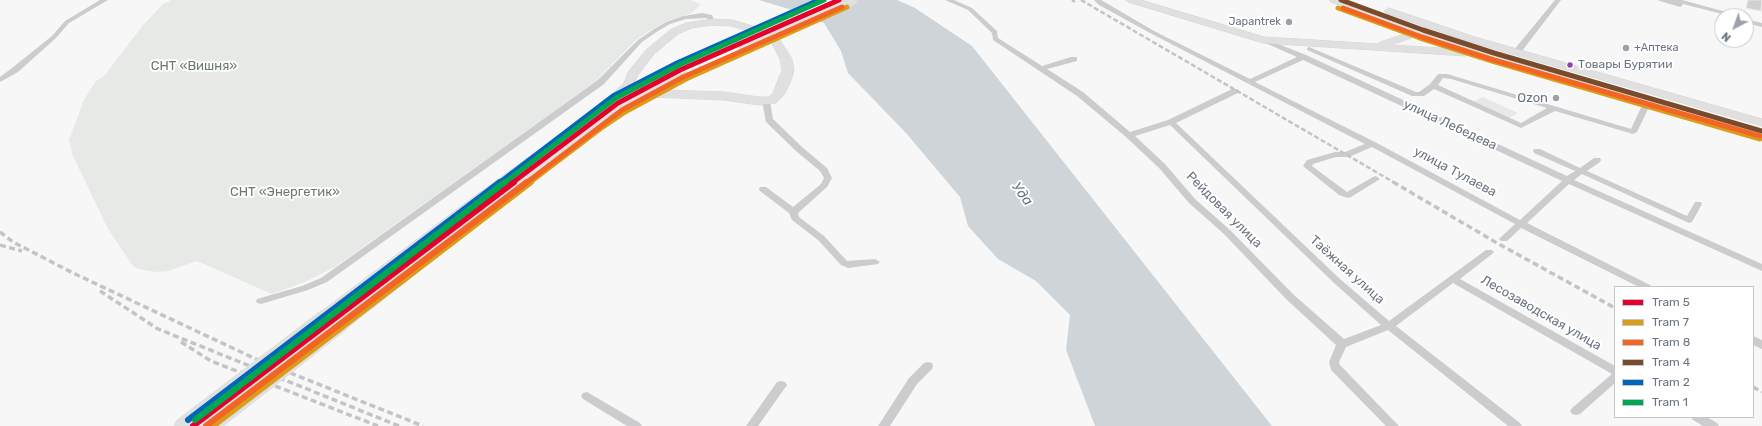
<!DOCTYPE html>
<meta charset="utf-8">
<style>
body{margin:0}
#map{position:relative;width:1762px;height:426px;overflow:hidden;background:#f7f7f7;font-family:Rubik,sans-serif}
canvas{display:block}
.legend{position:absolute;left:1614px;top:286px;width:140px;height:132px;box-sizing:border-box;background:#fff;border:1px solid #c3c7cd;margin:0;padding:5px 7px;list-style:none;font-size:12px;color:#6a7483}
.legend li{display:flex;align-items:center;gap:8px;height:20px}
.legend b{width:20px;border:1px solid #c3c7cd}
.north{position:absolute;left:1714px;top:8px;width:40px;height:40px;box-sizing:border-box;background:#fff;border:1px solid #c3c7cd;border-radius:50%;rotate:221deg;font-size:11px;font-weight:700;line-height:16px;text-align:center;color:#6a7483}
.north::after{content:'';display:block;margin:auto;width:14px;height:18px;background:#9ba2ac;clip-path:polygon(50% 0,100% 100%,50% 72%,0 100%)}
</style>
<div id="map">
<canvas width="1762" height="426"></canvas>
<ul class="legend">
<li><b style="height:5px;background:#e4002b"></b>Tram 5</li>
<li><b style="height:5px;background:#db9c1a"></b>Tram 7</li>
<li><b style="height:5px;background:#f26522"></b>Tram 8</li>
<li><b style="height:5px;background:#7a4b2a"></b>Tram 4</li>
<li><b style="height:5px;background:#0065bd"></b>Tram 2</li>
<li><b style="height:5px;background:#00a651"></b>Tram 1</li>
</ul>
<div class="north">N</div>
</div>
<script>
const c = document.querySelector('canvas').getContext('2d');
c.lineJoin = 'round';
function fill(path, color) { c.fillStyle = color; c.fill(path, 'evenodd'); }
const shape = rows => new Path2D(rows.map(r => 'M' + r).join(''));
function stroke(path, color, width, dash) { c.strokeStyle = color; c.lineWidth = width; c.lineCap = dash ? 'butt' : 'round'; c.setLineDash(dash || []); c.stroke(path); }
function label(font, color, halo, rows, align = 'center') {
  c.font = font + ' Rubik,sans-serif'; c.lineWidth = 4; c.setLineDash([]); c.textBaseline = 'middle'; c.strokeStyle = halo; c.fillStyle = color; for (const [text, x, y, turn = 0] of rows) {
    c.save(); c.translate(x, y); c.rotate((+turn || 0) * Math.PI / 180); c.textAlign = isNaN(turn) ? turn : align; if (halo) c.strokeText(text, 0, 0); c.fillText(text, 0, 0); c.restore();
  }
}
fill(shape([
 [171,0,690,0,701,4,692,13,666,21,646,33,636,40,595,82,335,267,305,282,272,294,197,261,168,271,156,272,139,269,133,266,108,229,73,156,69,140,84,100,96,81,104,76,144,24,164,3,169,2],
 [1483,97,1518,113,1509,118,1473,102]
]), '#e6e9e5');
fill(shape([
 [759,0,897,0,915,8,972,46,1272,426,1095,426,1066,350,1070,315,1036,281,998,259,968,226,960,197,906,133,848,73,841,51,824,23,792,10]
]), '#cfd4d8');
fill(shape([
 [822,0,857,0,811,20,793,13]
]), '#f7f7f7');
const building = shape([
 [1748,0,1762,0,1761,11,1746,8,1748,0]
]);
fill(building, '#d0d0d2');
stroke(building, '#e6e6e6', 1);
const secondary = shape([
 [1126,0,1141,0,1264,37,1379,44,1380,42,1411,32,1331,2,1329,0,1343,0,1419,28,1426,28,1427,31,1465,45,1762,130,1762,137,1471,53,1466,56,1263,43,1128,2,1126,0],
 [1420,35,1457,49,1458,49,1391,45,1420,35],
 [1389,8,1475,37,1762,119,1762,126,1467,41,1386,13,1384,11,1389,8]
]);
const primary = shape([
 [712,19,732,20,753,26,780,40,792,59,794,70,791,81,784,95,776,103,759,105,724,100,651,97,606,125,348,327,342,329,336,327,334,323,336,319,598,119,645,90,680,72,688,72,690,74,663,90,724,92,759,97,769,97,773,93,782,70,780,59,772,44,745,30,731,26,712,25,692,28,678,34,654,54,638,75,634,84,654,74,732,40,736,39,741,42,740,44,662,78,616,105,478,207,330,322,324,324,318,322,316,318,318,314,468,201,613,96,612,95,614,92,624,83,628,72,646,50,670,30,686,23,712,19],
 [263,379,269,380,272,385,269,390,223,426,201,426,204,421,257,380,263,379]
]);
stroke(secondary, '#d3d4d5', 1);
stroke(primary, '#d4d5d6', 1);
fill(shape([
 [100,0,108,0,69,23,56,38,18,72,0,82,0,77,12,68,52,36,65,21,100,0],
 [945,0,954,0,972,8,997,31,998,38,1042,66,1071,57,1077,57,1077,61,1047,69,1083,92,1130,132,1168,120,1232,89,1238,89,1238,93,1176,123,1340,279,1389,321,1486,250,1492,250,1494,252,1492,254,1460,279,1615,366,1615,383,1580,414,1576,415,1572,414,1570,411,1572,408,1612,374,1453,283,1396,326,1520,423,1522,426,1508,426,1388,330,1346,347,1339,362,1340,365,1399,426,1386,426,1331,370,1329,362,1336,345,1286,299,1224,234,1189,203,1159,168,1126,137,1077,96,993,40,992,33,968,10,945,0],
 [1170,125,1334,283,1381,325,1344,339,1294,295,1230,230,1195,199,1165,164,1135,136,1170,125],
 [1094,0,1101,0,1154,31,1250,79,1297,57,1261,41,1260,40,1263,38,1306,55,1567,176,1575,171,1534,153,1533,151,1534,149,1540,149,1580,168,1594,158,1600,158,1601,160,1600,162,1587,171,1687,216,1695,202,1701,202,1702,204,1692,222,1689,223,1582,174,1574,180,1762,264,1762,271,1569,184,1527,223,1650,285,1652,287,1639,287,1521,228,1507,241,1501,241,1499,239,1501,237,1515,224,1372,147,1349,157,1336,157,1313,164,1312,166,1347,192,1373,177,1376,176,1380,179,1351,197,1348,198,1339,195,1303,166,1307,160,1335,152,1345,152,1365,144,1150,33,1099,5,1094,0],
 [1303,60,1562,181,1520,220,1375,142,1255,82,1303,60],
 [1555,0,1561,0,1519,55,1513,55,1513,51,1555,0],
 [1657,0,1682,0,1741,16,1730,16,1683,4,1682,6,1680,7,1657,0],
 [702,13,712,15,715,22,714,23,710,23,707,18,686,19,670,24,658,31,642,42,604,84,327,282,308,290,261,304,257,303,256,301,257,299,302,286,321,278,598,80,638,40,654,29,666,22,683,16,702,13],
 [1746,19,1762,23,1762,27,1746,23,1746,19],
 [1309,47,1416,92,1419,92,1430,84,1438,74,1447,74,1631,129,1645,99,1648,99,1652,101,1637,132,1633,134,1555,111,1521,128,1434,89,1424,96,1412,96,1307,50,1307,48,1309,47],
 [1443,78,1451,79,1547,108,1521,123,1438,85,1443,78],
 [763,99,769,99,770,101,773,119,802,147,827,168,832,178,827,187,798,213,799,217,824,236,847,261,875,259,880,262,878,264,848,268,841,265,818,240,792,220,789,213,760,191,759,189,760,187,766,187,793,207,821,184,824,178,820,171,796,151,766,122,762,101,763,99],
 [1753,336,1762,340,1762,349,1753,345,1753,336],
 [928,362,932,363,933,366,932,369,917,384,890,426,878,426,909,378,924,363,928,362],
 [781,381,785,382,787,385,758,426,746,426,777,382,781,381],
 [587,392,640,423,642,426,627,426,583,399,581,396,583,393,587,392],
 [1691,417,1707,417,1717,423,1719,426,1703,426,1693,420,1691,417]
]), '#ccccce');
fill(secondary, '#e0e0e1');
fill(primary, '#e0e0e1');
stroke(shape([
 [1072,0,1075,2],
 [1081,0,1395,183]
]), '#c3c4c5', 2.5, [5, 2.5]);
stroke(shape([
 [1393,182,1497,243,1615,308],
 [0,232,13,242,73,273,258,360,423,426],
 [0,245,22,251],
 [100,291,158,329,399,426],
 [181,342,211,361,378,426],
 [1753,387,1762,392]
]), '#c3c4c5', 3.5, [6, 3.5]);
const primaryBridgeFar1 = shape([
 [745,47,851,0]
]);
const primaryBridge = shape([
 [263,385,342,323],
 [182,426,324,318]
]);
stroke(primaryBridgeFar1, '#d4d5d6', 12, []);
stroke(primaryBridge, '#d4d5d6', 16, []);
stroke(primaryBridgeFar1, '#e0e0e1', 12);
stroke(primaryBridge, '#e0e0e1', 16);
stroke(shape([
 [512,183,618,103,680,70,839,0]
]), '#e4002b', 5);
stroke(shape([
 [193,426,514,182]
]), '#e4002b', 6);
stroke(shape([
 [1338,8,1420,38,1492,61,1760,139],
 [529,183,600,129,625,112,686,79,847,7]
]), '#db9c1a', 5);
stroke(shape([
 [213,426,531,182]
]), '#db9c1a', 6);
stroke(shape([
 [1343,8,1422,37,1494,60,1760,136],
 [526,183,622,110,683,77,842,7]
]), '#f26522', 5);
stroke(shape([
 [206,426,527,182]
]), '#f26522', 6);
stroke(shape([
 [1341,0,1423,30,1494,53,1762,131]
]), '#7a4b2a', 5);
stroke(shape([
 [499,183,613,96,677,63,819,0]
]), '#0065bd', 5);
stroke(shape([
 [188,420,500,182]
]), '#0065bd', 6);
stroke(shape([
 [504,183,616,98,679,65,824,0]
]), '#00a651', 5);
stroke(shape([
 [195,420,505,182]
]), '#00a651', 6);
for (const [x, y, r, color] of [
 [1289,22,4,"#9ba2ac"],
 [1626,48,4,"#9ba2ac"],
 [1570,65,3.5,"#8e44ad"],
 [1556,98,4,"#9ba2ac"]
]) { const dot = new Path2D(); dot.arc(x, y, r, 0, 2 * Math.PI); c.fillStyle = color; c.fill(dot); stroke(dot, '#fff', 1.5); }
label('11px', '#6a7483', '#fff', [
 ["Japantrek",1281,22],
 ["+Аптека",1634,48,"left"]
], 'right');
label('12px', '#6a7483', '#fff', [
 ["Товары Бурятии",1578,65]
], 'left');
label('13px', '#697b68', '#fff', [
 ["СНТ «Вишня»",194,66],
 ["СНТ «Энергетик»",285,192]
]);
label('13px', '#6a7483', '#fff', [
 ["Ozon",1548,98]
], 'right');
label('13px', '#6a7483', '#fff', [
 ["улица Лебедева",1450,125,25],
 ["улица Тулаева",1455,172,28],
 ["Рейдовая улица",1224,210,45],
 ["Таёжная улица",1347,270,42],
 ["Лесозаводская улица",1541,313,30]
]);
label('italic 14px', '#66747f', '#fff', [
 ["Уда",1022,194,54]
]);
</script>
